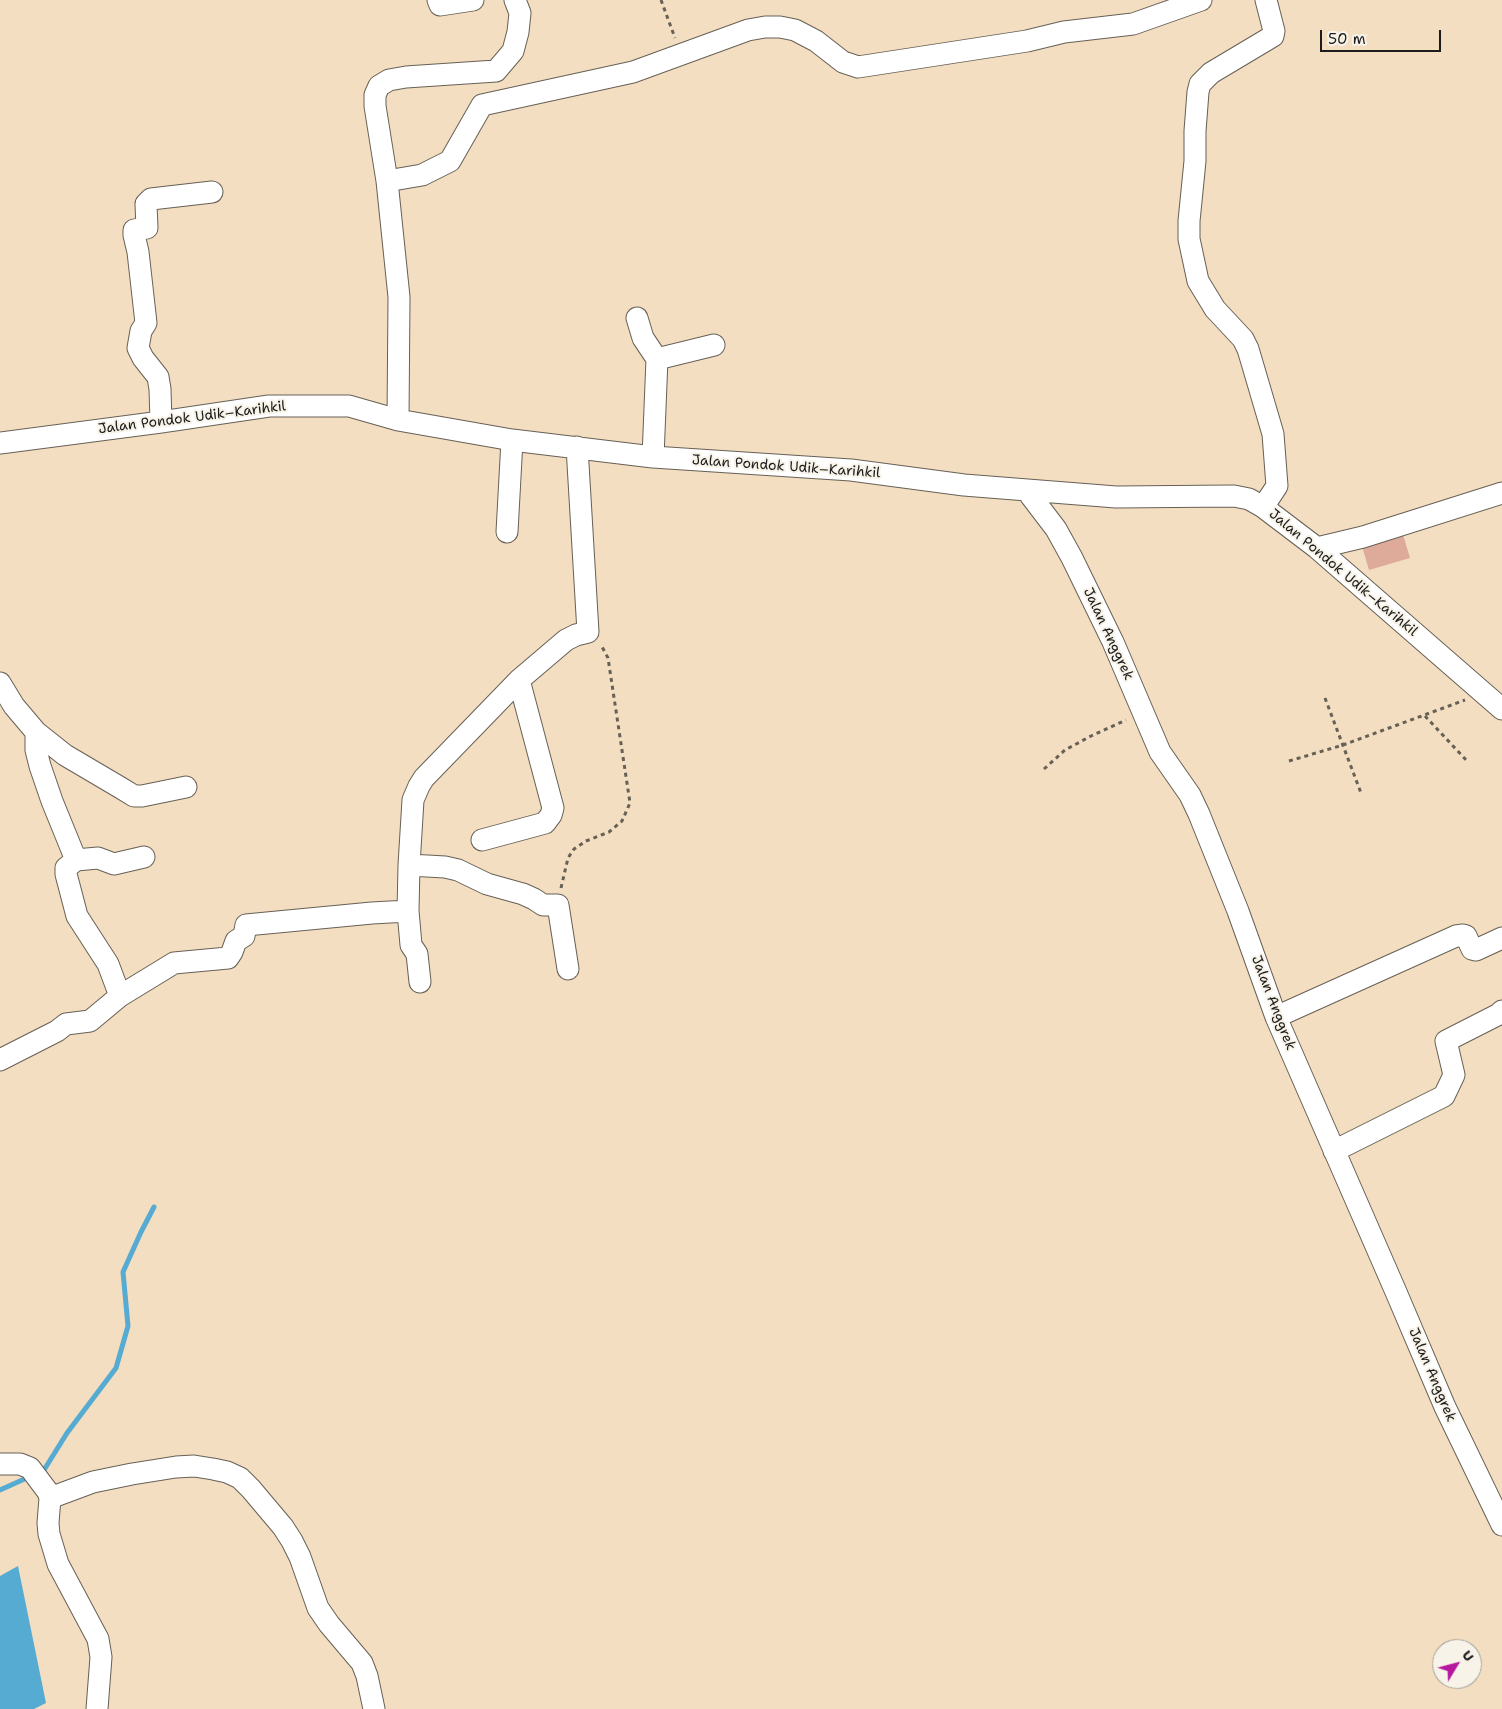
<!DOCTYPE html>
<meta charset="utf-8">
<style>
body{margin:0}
#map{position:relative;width:1502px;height:1709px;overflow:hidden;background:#f3dec1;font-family:"Shantell Sans",sans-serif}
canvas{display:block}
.north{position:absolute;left:1432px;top:1639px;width:50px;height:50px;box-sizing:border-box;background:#f7f3e8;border:1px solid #9f9d96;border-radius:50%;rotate:53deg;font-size:14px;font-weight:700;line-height:20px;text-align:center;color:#1c1c1c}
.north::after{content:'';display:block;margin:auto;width:18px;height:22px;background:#b5179e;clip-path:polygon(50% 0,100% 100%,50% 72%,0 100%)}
.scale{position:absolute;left:1320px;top:30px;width:121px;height:22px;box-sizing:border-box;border:2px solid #1c1c1c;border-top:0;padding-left:6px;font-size:15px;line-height:18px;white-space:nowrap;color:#1c1c1c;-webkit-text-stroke:4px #f7f3e8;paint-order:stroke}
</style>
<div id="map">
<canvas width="1502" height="1709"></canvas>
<div class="north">U</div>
<div class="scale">50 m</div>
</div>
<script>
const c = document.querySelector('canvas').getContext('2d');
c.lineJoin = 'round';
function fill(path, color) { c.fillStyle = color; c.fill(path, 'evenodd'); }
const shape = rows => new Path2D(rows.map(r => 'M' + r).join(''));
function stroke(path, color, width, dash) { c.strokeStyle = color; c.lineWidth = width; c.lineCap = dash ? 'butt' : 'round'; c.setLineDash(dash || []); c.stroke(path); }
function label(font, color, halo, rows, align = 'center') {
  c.font = font + ' "Shantell Sans",sans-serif'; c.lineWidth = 4; c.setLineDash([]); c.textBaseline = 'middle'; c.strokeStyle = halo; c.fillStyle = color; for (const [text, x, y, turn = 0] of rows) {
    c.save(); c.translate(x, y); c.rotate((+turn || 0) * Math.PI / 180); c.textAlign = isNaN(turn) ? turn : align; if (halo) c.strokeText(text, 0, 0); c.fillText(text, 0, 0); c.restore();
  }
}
fill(shape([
 [18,1566,46,1703,34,1709,0,1709,0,1576]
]), '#56abd2');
stroke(shape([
 [39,1472,44,1470,67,1433,116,1368,128,1326,123,1272,141,1232,154,1207],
 [0,1490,29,1477]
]), '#56abd2', 5);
fill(shape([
 [1402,531,1410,558,1369,570,1361,543]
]), '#deaa9a');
const minor = shape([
 [438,0,440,5,473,0],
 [387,181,375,106,375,95,379,86,389,80,406,77,496,71,513,51,518,32,520,13,515,0],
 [637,318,643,338,657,359,653,457],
 [657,359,714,345],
 [398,420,399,297,387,181,422,175,450,161,482,105,633,72,748,30,765,27,780,27,795,30,816,41,843,62,858,67,1027,41,1064,32,1133,24,1201,0],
 [161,422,160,389,158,377,143,358,138,348,141,331,146,323,138,252,134,235,134,230,147,228,146,204,151,199,212,192],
 [0,443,161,422,269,406,349,406,398,420,512,440,653,457,851,470,964,485,1116,497,1234,496,1249,499,1263,507,1317,548,1502,709],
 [1027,491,1056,529,1072,558,1113,642,1160,752,1190,795,1199,814,1238,911,1276,1017,1396,1292,1445,1407,1502,1525],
 [1263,507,1277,486,1273,434,1248,349,1243,339,1215,309,1198,281,1189,239,1189,221,1195,161,1195,131,1198,92,1200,84,1211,73,1273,36,1274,31,1266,0],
 [507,532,512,440],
 [1317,548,1363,537,1502,493],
 [0,683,14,706,36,732,65,755,121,788,134,796,142,796,186,787],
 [36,732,36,750,40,766,52,801,76,860,66,868,66,874,77,916,108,964,120,996,174,963,228,958,232,952,236,941,244,936,246,925,372,913,408,911],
 [482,840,545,823,551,815,553,808,519,680],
 [76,860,98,858,114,864,144,857],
 [409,865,445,867,458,870,487,884,523,894,534,899,543,905,558,905,568,969],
 [420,982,417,954,411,945,408,911,409,865,413,800,419,786,424,778,519,680,566,640,576,635,588,632,577,447],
 [1276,1017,1456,936,1463,935,1466,936,1472,949,1476,950,1502,938],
 [0,1060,57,1031,66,1024,90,1021,120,996],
 [1334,1151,1444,1096,1454,1075,1446,1041,1499,1014,1502,1011],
 [0,1464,20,1464,30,1468,48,1492,50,1498,48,1523,49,1534,58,1564,98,1639,101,1657,97,1709],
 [50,1498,93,1482,132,1474,176,1467,194,1466,213,1469,227,1472,240,1478,251,1489,283,1527,292,1541,300,1557,318,1608,329,1624,362,1663,367,1676,374,1709]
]);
stroke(minor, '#676056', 23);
stroke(shape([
 [661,0,675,38],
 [1325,698,1361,793],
 [1425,716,1468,762],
 [1289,761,1343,745,1465,700],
 [1044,769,1065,750,1091,736,1126,720],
 [561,888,568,858,574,849,586,841,609,832,622,821,630,803,608,658,601,645]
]), '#676056', 3, [4, 4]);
stroke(minor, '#fff', 21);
label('14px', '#1c1c1c', '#f7f3e8', [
 ["Jalan Pondok Udik–Karihkil",192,418,-7],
 ["Jalan Pondok Udik–Karihkil",786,467,4],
 ["Jalan Pondok Udik–Karihkil",1343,573,40],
 ["Jalan Anggrek",1108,634,65],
 ["Jalan Anggrek",1273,1003,69],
 ["Jalan Anggrek",1432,1375,67]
]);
</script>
